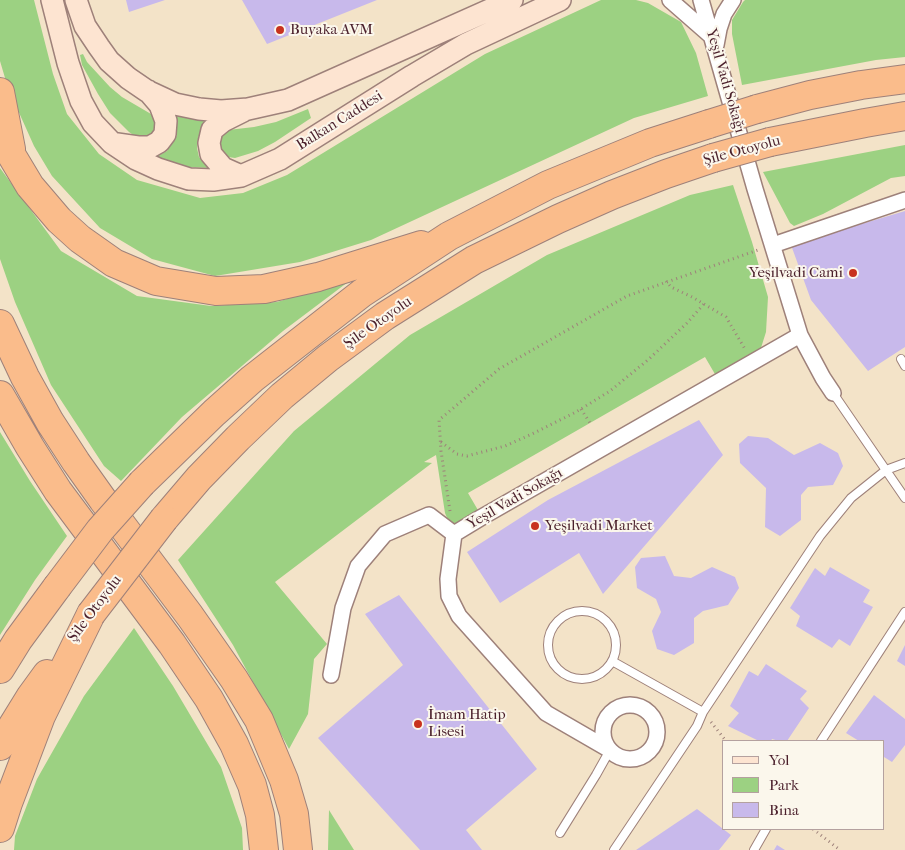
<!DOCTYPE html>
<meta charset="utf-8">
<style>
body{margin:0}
#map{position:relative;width:905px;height:850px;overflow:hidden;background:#f3e3c8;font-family:"IM FELL French Canon",serif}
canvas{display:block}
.legend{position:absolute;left:722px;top:740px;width:162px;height:90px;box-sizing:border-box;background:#fbf7ec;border:1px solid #b4a19f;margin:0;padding:6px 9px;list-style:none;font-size:15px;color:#4a1f2b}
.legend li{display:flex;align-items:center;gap:10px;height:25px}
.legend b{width:25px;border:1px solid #b4a19f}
</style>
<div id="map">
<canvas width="905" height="850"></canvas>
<ul class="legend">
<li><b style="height:6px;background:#fde4d1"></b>Yol</li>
<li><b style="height:14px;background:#9cd182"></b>Park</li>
<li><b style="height:14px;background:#c8b9eb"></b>Bina</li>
</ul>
</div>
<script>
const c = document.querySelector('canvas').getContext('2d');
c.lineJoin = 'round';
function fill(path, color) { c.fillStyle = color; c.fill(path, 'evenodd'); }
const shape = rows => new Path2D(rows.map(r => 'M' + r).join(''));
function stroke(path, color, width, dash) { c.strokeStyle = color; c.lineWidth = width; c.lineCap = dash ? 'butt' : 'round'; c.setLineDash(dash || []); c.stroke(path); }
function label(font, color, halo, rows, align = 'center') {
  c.font = font + ' "IM FELL French Canon",serif'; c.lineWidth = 4; c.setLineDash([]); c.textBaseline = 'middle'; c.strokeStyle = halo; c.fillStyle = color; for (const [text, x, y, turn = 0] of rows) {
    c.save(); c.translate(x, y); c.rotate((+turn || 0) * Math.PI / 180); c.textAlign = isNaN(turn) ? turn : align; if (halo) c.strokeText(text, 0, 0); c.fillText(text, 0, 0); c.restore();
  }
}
fill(shape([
 [0,0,34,0,53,74,67,114,99,154,137,180,200,198,243,193,287,175,485,54,601,0,636,0,648,3,681,22,696,53,708,96,634,118,371,240,300,262,215,276,152,259,100,228,52,176,34,146,8,88,0,61],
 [745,0,905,0,905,57,876,60,742,85,732,34,732,20,743,2],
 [83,54,87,62,110,87,122,97,151,114,154,117,157,125,155,131,151,136,146,138,138,138,129,132,110,113,98,94,82,65,80,55],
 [308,109,311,118,275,142,258,151,235,158,228,157,223,154,221,148,220,141,222,134,228,130,254,127,276,122],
 [175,114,186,118,208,122,201,129,198,139,197,148,199,157,204,163,210,168,187,167,156,157,167,151,177,135,177,124],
 [905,145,905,176,891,178,823,214,794,226,790,223,763,172],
 [0,168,61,251,137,296,211,306,277,302,352,279,283,331,182,417,121,481,104,466,51,385,15,302,0,259],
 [733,185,752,242,768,297,766,332,760,351,719,381,705,357,468,493,482,517,454,534,445,513,436,455,424,462,432,463,275,582,327,644,314,659,308,714,289,749,233,645,178,560,294,431,410,335,547,255,690,195],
 [0,432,30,481,67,536,35,580,0,635],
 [134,628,173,686,221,767,242,828,243,850,14,850,15,836,37,779,84,696],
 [329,810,354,850,328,850]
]), '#9cd182');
fill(shape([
 [126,0,165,0,129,12],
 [242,0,377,0,267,44],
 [905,211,905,347,868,371,811,300,791,245],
 [699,420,723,455,603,594,579,553,500,603,467,552,548,500],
 [748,436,768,438,794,455,820,443,838,453,843,466,833,485,808,487,801,495,801,520,780,536,765,527,766,488,740,463,739,444],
 [665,556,674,576,691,578,712,567,735,577,739,588,728,605,703,611,694,618,694,643,674,655,657,649,652,631,661,612,656,599,637,588,635,567,641,558],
 [830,567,870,590,863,602,873,607,850,646,839,639,832,648,796,626,800,616,790,608,815,568,825,576],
 [399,595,537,769,466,830,482,850,420,850,318,738,403,665,365,614],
 [905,645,905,666,897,661],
 [766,664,807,691,800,699,809,708,787,741,779,741,772,739,771,741,759,741,728,726,739,713,730,706,749,671,758,676],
 [874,695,905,719,905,745,892,762,884,757,884,741,859,741,846,733],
 [697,809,731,835,719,850,636,850],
 [777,845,785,850,774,850]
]), '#c8b9eb');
const lane = shape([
 [901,359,905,366],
 [833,393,905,498],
 '548 645a34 34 0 1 1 68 0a34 34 0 1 1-68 0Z',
 [612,661,703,712],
 [821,741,905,612],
 [560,833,596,775,610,750],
 [614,850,697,726,703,712,820,536,851,498,886,470,905,463],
 [754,850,766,829]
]);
const street = shape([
 [670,0,710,35],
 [701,0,755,189,800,335,823,378,833,393],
 [716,45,719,29,724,14,733,0],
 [773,245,905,200],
 [454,534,482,517,800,335],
 [454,534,448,579,449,596,459,616,546,713,610,750],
 [331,675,343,608,358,566,385,534,429,515,454,534],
 '603 732a27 27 0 1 1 54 0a27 27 0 1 1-54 0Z'
]);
const secondary = shape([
 [52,0,68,63,81,101,93,123,112,143,136,159,158,169,189,179,213,180,241,176,280,159,412,76,466,44,560,0],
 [76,0,85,26,99,47,109,61,128,78,147,91,175,104,199,109,221,111,248,109,288,100,512,0],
 [117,144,138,147,150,147,159,142,165,134,166,121,160,105,148,91],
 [241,176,223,168,211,154,209,143,212,130,223,121,243,111]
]);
const highway = shape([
 [0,92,11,149],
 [757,109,810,95,861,85,905,79],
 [0,131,12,156,30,186,59,220,80,239,114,263,156,281,216,291,264,289,318,277,421,245],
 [770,142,865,123,905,116],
 [0,324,25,377,50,422,76,462,103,500,190,616,234,679,259,720,284,780,294,814,298,850],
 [0,395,30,447,58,491,172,644,209,699,234,744,252,785,260,815,264,850],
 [142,483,214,413,252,379,362,293,449,236,548,185,650,143,709,124],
 [164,519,199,478,238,438,282,396,328,358,385,316,474,260,558,219,612,195,666,174,713,158],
 [0,669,18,640,57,587],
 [0,746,31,696,47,674],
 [0,828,8,803,41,716,91,614]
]);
stroke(lane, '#9e817a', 10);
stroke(street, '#9e817a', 18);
stroke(secondary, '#9e817a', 24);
stroke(highway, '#9e817a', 30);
stroke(shape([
 [666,281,671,287,692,297,726,317,745,349],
 [581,409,590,423],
 [441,442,457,454,467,456,505,446,532,434,576,412,610,391,649,359,687,323,704,304],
 [450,511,441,451,439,420,458,404,499,369,627,296,758,250],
 [711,722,726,741],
 [813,829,840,850]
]), '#9e817a', 3, [1, 4]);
stroke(lane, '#fff', 8);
stroke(street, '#fff', 15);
stroke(secondary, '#fde4d1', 21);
stroke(highway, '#fabc8b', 28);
const highwayBridge = shape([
 [709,124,757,109],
 [713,158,770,142],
 [57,587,100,530,142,483],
 [91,614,164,519]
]);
stroke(highwayBridge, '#9e817a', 30, []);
stroke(highwayBridge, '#fabc8b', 28);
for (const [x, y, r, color] of [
 [280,30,5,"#c8321e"],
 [853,273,5,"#c8321e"],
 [535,526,5,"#c8321e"],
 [418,724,5,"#c8321e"]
]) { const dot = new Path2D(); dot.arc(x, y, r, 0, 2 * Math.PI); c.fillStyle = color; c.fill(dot); stroke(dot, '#fbf7ec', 2); }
label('15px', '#4a1f2b', '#fbf7ec', [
 ["Buyaka AVM",290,30],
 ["Yeşilvadi Cami",843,273,"right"],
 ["Yeşilvadi Market",545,526],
 ["İmam Hatip",428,715],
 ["Lisesi",428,732]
], 'left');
label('15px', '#4a1f2b', '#fbf7ec', [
 ["Yeşil Vadi Sokağı",725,81,74],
 ["Balkan Caddesi",340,121,-32],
 ["Şile Otoyolu",742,151,-15],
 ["Şile Otoyolu",378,323,-35],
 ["Yeşil Vadi Sokağı",515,499,-30],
 ["Şile Otoyolu",95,609,-53]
]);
</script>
